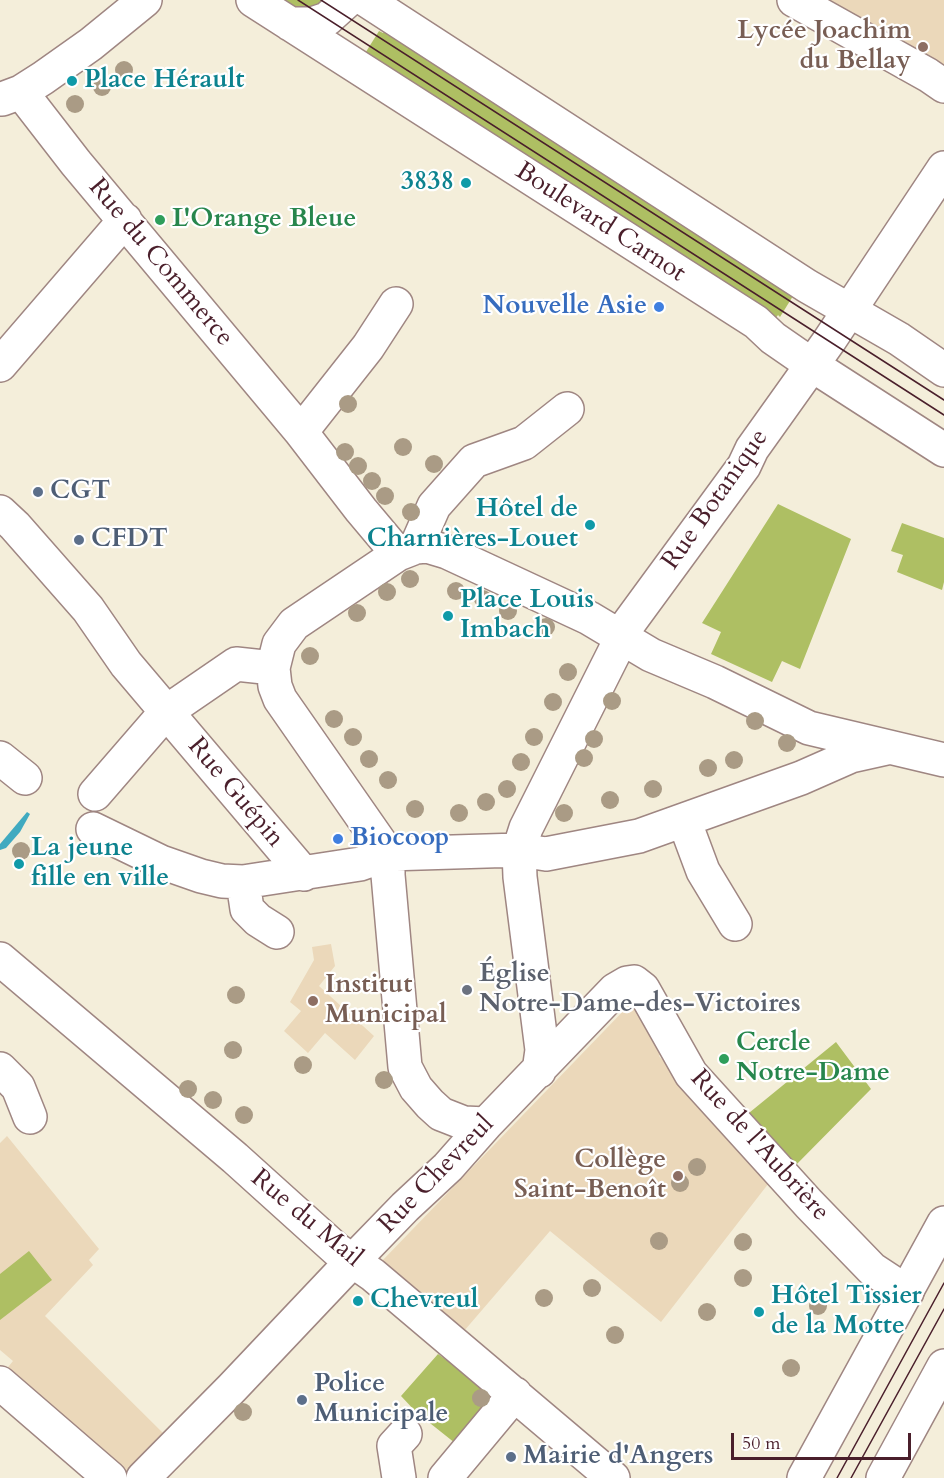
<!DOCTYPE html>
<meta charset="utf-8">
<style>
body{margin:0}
#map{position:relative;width:944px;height:1478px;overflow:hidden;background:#f4eeda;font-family:Cardo,serif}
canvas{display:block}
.scale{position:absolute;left:731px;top:1433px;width:180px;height:27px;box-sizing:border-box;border:3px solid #4a1f2b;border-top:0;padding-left:8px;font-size:18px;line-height:21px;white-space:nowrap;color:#4a1f2b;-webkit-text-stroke:4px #fff;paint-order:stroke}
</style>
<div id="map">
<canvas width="944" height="1478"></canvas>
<div class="scale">50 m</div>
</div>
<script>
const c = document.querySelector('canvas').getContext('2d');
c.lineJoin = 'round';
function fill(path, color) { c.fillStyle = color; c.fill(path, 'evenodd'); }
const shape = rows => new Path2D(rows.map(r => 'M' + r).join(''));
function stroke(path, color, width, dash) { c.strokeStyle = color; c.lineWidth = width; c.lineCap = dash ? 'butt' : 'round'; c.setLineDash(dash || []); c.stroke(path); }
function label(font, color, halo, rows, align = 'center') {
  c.font = font + ' Cardo,serif'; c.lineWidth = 4.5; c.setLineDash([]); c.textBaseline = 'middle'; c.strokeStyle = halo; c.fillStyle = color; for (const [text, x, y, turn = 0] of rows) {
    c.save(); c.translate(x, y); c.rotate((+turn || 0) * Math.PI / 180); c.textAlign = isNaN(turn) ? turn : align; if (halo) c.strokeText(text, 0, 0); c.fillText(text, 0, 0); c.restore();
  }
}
fill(shape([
 [816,0,944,0,944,68],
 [331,944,335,966,319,986,374,1036,355,1060,325,1033,308,1053,284,1031,301,1011,290,1002,314,960,312,947],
 [639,1002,664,1048,659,1056,772,1179,661,1322,550,1231,464,1331,382,1261,631,1003],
 [7,1136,99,1249,89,1260,93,1265,45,1316,164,1434,127,1473,5,1371,13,1361,0,1350,0,1143]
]), '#ebd8ba');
fill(shape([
 [278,0,332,0,305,12,297,6,294,9],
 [387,29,793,296,780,317,778,315,775,319,364,55,379,31,383,33],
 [778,504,851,539,800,669,782,661,772,682,711,654,721,632,702,623],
 [902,523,944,538,944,582,942,590,897,572,903,555,891,551],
 [836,1042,871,1089,792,1169,744,1117],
 [29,1251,52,1280,0,1320,0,1274],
 [438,1354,503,1400,460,1447,416,1412,401,1396]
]), '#aebf63');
fill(shape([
 [27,812,30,814,20,832,6,848,0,850,0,844]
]), '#40aac0');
const minor = shape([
 [794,0,928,75,944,86],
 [21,92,76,163,301,432,361,510,398,554],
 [2,99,21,92,43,78,91,44,145,0],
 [0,365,125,220],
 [301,432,368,347,396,304],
 [0,512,15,526,88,609,126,664,304,874],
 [416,547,434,506,474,461,524,443,567,409],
 [0,758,25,778],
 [95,794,166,712,236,664,273,668],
 [684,820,703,871,735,924],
 [93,829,161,862,201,876,222,881,243,882,360,864,388,854,519,850,546,854,639,836,801,778,851,756,887,748],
 [388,854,280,699,275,686,273,668,279,644,294,624,398,554,416,547,427,546,447,552,589,618,651,655,715,682,809,728,944,760],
 [388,854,388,875,405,1067,416,1088,430,1104,441,1114,464,1123,486,1124],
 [243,882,247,909,258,920,277,932],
 [0,959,235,1158,337,1250,373,1275,613,1478],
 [0,1069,18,1087,30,1117],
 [539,1071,542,1050,520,877,519,850,526,828,629,623,744,466,752,449,829,341,944,168],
 [0,1383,110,1478],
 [143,1478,232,1388,339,1275,405,1207,448,1167,486,1124,615,990,627,983,634,982,643,989,691,1074,809,1204,872,1269,907,1292],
 [399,1478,394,1446,405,1434],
 [445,1478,515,1394]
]);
const major = shape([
 [253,0,756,322,773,338,812,365,944,450],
 [366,0,807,286,899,339,944,370],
 [290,24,312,24,327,19,348,0],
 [804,1478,944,1223],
 [883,1478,944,1366]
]);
stroke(minor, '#9f8682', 36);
stroke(major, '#9f8682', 36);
stroke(minor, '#fff', 33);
stroke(major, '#fff', 33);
stroke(shape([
 [298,0,944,415],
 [321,0,944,400],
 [837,1478,944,1283],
 [851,1478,944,1309]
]), '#4a1f2b', 1.5);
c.fillStyle = '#aa9b85';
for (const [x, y] of [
 [124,70],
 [102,87],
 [75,104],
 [348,404],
 [403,447],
 [345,452],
 [434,464],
 [358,466],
 [372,481],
 [385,496],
 [411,512],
 [410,579],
 [456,591],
 [387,592],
 [483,599],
 [508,611],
 [357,613],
 [546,627],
 [310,656],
 [568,672],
 [612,701],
 [553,702],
 [334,719],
 [755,721],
 [353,737],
 [534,737],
 [594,739],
 [787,743],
 [584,758],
 [369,759],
 [734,760],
 [521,762],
 [708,768],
 [388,780],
 [507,789],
 [653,789],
 [610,800],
 [486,802],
 [415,809],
 [459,813],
 [564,813],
 [21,851],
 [236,995],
 [233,1050],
 [303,1065],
 [384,1080],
 [188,1089],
 [213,1100],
 [244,1115],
 [697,1167],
 [680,1183],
 [659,1241],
 [743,1242],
 [743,1278],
 [592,1288],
 [544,1298],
 [818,1306],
 [707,1312],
 [615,1335],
 [791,1368],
 [481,1398],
 [243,1412]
]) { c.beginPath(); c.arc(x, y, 9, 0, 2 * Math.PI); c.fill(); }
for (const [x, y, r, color] of [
 [923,47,6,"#8d6e63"],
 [72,81,6,"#0f9aa8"],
 [466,183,6,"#0f9aa8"],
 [160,220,6,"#2e9e5b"],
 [659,307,6,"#3f7fe0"],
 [38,492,6,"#5c6f8a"],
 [590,525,6,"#0f9aa8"],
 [79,540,6,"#5c6f8a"],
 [448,616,6,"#0f9aa8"],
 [338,839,6,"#3f7fe0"],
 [19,864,6,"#0f9aa8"],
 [467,990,6,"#6b7280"],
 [313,1001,6,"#8d6e63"],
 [724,1059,6,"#2e9e5b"],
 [678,1176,6,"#8d6e63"],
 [358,1301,6,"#0f9aa8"],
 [759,1312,6,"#0f9aa8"],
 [302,1400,6,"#5c6f8a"],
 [511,1457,6,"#5c6f8a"]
]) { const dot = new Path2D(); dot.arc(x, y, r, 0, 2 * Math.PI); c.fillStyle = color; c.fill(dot); stroke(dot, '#fff', 2); }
label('bold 26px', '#785e54', '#fff', [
 ["Lycée Joachim",911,32],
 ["du Bellay",911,62],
 ["Institut",325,986,"left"],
 ["Municipal",325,1016,"left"],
 ["Collège",666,1161],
 ["Saint-Benoît",666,1191]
], 'right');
label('bold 26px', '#0d838f', '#fff', [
 ["Place Hérault",84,81],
 ["3838",454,183,"right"],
 ["Hôtel de",578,510,"right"],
 ["Charnières-Louet",578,540,"right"],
 ["Place Louis",460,601],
 ["Imbach",460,631],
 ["La jeune",31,849],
 ["fille en ville",31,879],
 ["Hôtel Tissier",771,1297],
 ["de la Motte",771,1327],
 ["Chevreul",370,1301]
], 'left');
label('bold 26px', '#27864d', '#fff', [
 ["L'Orange Bleue",172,220],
 ["Cercle",736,1044],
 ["Notre-Dame",736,1074]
], 'left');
label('26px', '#4a1f2b', '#fff', [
 ["Boulevard Carnot",600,223,33],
 ["Rue du Commerce",160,263,50],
 ["Rue Botanique",716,500,-55],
 ["Rue Guépin",235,793,50],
 ["Rue de l'Aubrière",759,1146,48],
 ["Rue Chevreul",437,1175,-46],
 ["Rue du Mail",306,1219,40]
]);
label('bold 26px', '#366cbe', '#fff', [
 ["Nouvelle Asie",647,307],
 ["Biocoop",350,839,"left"]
], 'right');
label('bold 26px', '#4e5e75', '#fff', [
 ["CGT",50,492],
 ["CFDT",91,540],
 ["Police",314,1385],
 ["Municipale",314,1415],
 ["Mairie d'Angers",523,1457]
], 'left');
label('bold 26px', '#5b616d', '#fff', [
 ["Église",479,975],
 ["Notre-Dame-des-Victoires",479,1005]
], 'left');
</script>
